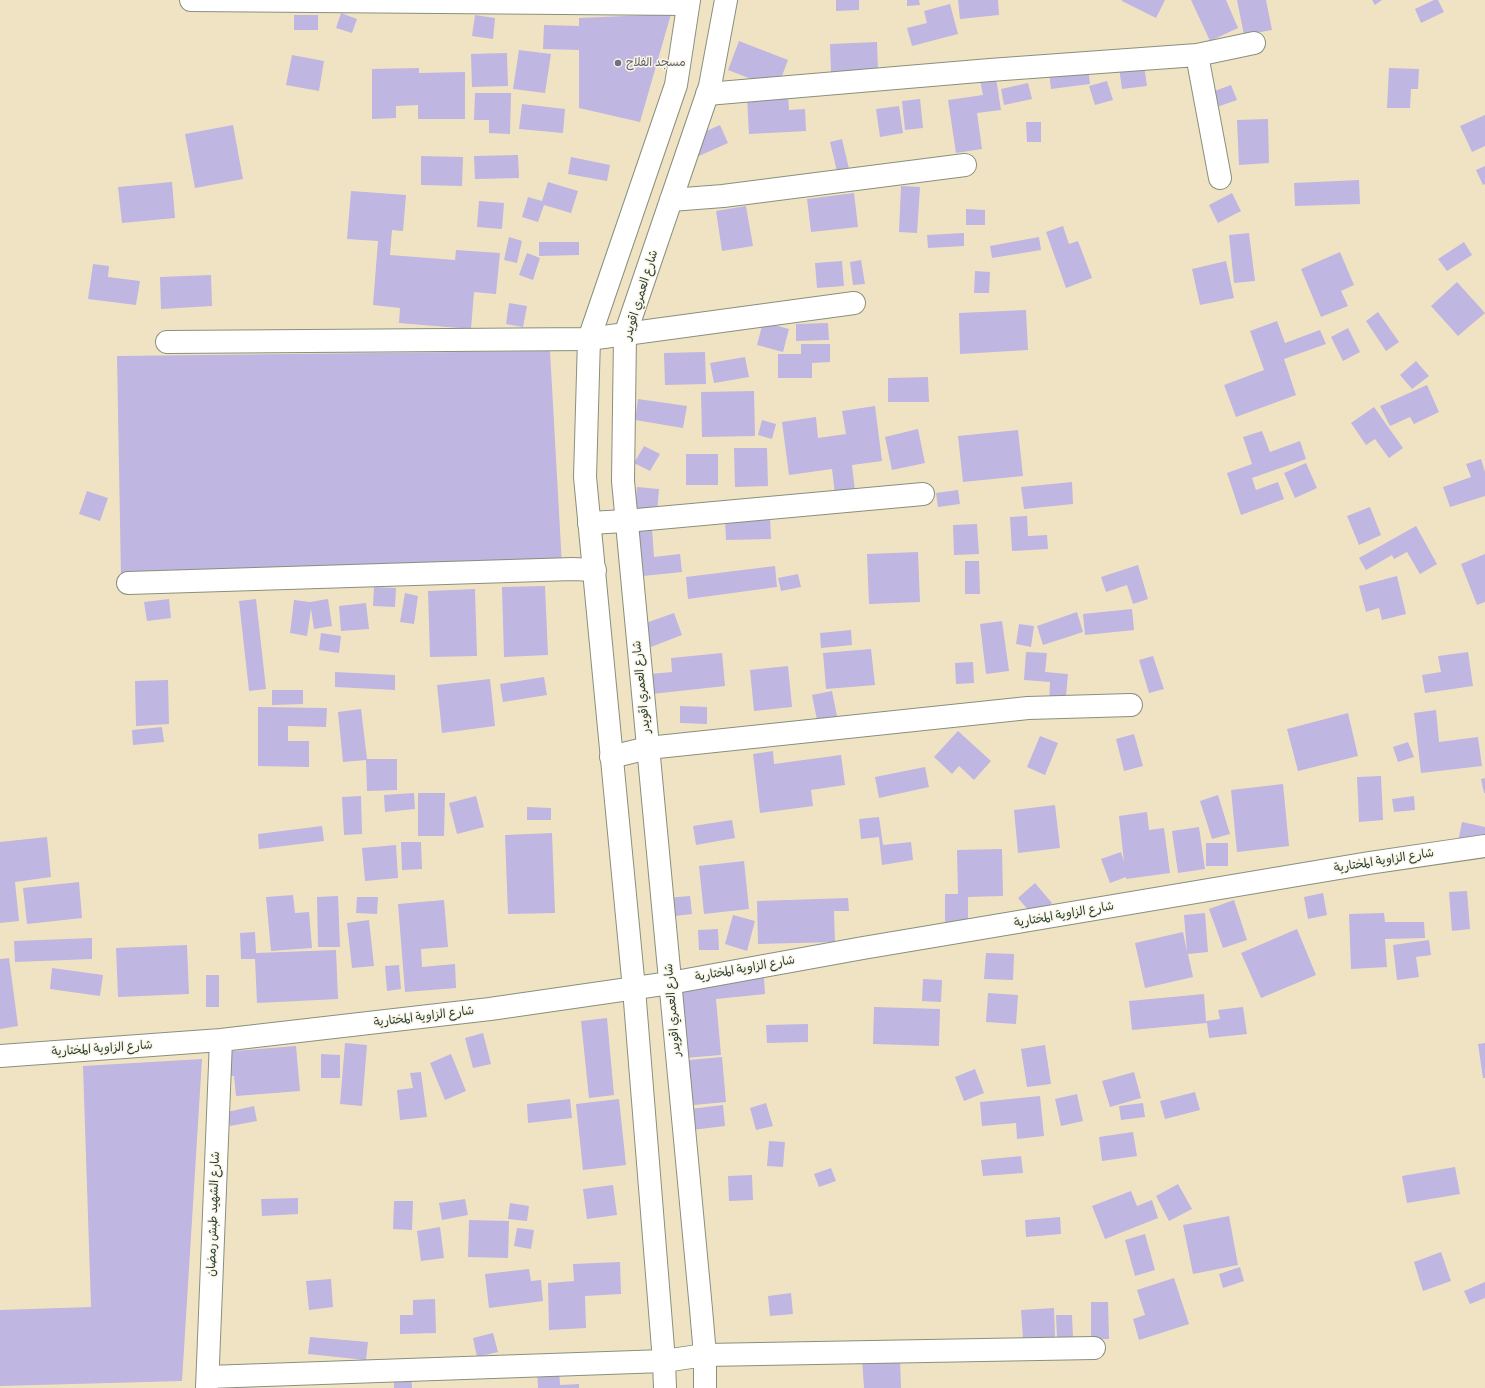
<!DOCTYPE html>
<meta charset="utf-8">
<style>
body{margin:0}
canvas{display:block;background:#f0e3c4}
</style>
<canvas width="1485" height="1388"></canvas>
<script>
const c = document.querySelector('canvas').getContext('2d');
c.lineJoin = 'round';
function fill(path, color) { c.fillStyle = color; c.fill(path, 'evenodd'); }
const shape = rows => new Path2D(rows.map(r => 'M' + r).join(''));
function stroke(path, color, width, dash) { c.strokeStyle = color; c.lineWidth = width; c.lineCap = dash ? 'butt' : 'round'; c.setLineDash(dash || []); c.stroke(path); }
function label(font, color, halo, rows, align = 'center') {
  c.font = font + ' Pangolin,"Playpen Sans Arabic",sans-serif'; c.lineWidth = 3; c.setLineDash([]); c.textBaseline = 'middle'; c.strokeStyle = halo; c.fillStyle = color; for (const [text, x, y, turn = 0] of rows) {
    c.save(); c.translate(x, y); c.rotate((+turn || 0) * Math.PI / 180); c.textAlign = isNaN(turn) ? turn : align; if (halo) c.strokeText(text, 0, 0); c.fillText(text, 0, 0); c.restore();
  }
}
fill(shape([
 [836,0,859,0,859,10,836,11],
 [907,0,919,0,920,5,907,6],
 [958,0,998,0,999,15,960,19],
 [1122,0,1165,0,1156,18,1122,1],
 [1191,0,1226,0,1238,28,1210,41],
 [1237,0,1266,0,1272,30,1244,35],
 [1372,0,1382,0,1375,5],
 [1434,0,1438,0,1444,12,1421,23,1415,9],
 [950,4,958,34,912,46,907,28,927,23,924,11],
 [341,13,357,19,352,33,336,28],
 [671,14,640,122,579,108,579,50,543,49,544,25,579,26,579,18],
 [294,15,318,15,318,30,294,30],
 [475,15,495,18,493,39,472,36],
 [739,41,788,60,777,89,728,70],
 [877,42,878,71,831,73,830,44],
 [519,50,551,54,545,93,513,89],
 [507,53,508,86,472,87,471,54],
 [292,55,324,61,319,91,286,85],
 [1144,65,1147,86,1122,89,1119,68],
 [1088,67,1090,84,1051,89,1049,72],
 [419,68,419,73,465,72,465,119,418,119,418,105,396,106,396,118,372,119,372,69],
 [1389,68,1419,69,1418,89,1411,89,1410,108,1387,108],
 [996,78,1001,110,977,113,982,149,956,153,948,100,983,95,980,80],
 [1107,81,1113,100,1095,105,1089,86],
 [1028,83,1032,99,1004,105,1001,89],
 [1231,85,1237,100,1214,108,1209,93],
 [475,93,511,93,510,134,489,133,489,120,474,120],
 [788,96,789,110,805,109,806,131,749,134,747,98],
 [920,99,923,128,905,130,902,101],
 [522,104,565,109,563,133,519,129],
 [899,106,903,133,880,137,876,109],
 [1485,115,1485,146,1472,152,1460,126],
 [1268,119,1269,163,1239,165,1237,120],
 [1026,122,1041,122,1041,142,1027,142],
 [233,125,243,179,195,188,185,134],
 [720,125,728,143,699,156,691,138],
 [842,139,850,173,838,176,830,142],
 [518,155,519,178,475,179,474,156],
 [421,156,463,157,462,186,421,185],
 [571,157,610,165,607,181,568,174],
 [1485,166,1485,184,1483,185,1476,170],
 [1359,180,1360,204,1295,206,1294,183],
 [172,182,175,218,122,223,118,187],
 [548,182,578,191,571,213,544,205,538,222,522,217,528,197,542,201],
 [901,186,920,187,917,233,899,232],
 [351,191,406,195,403,231,392,230,390,255,455,260,456,250,500,253,496,294,474,292,471,329,399,323,400,308,373,305,378,241,347,239],
 [854,193,858,227,811,232,807,199],
 [1232,193,1241,211,1218,223,1209,205],
 [479,201,504,203,502,229,477,227],
 [746,206,753,246,722,251,716,211],
 [966,209,985,210,985,225,966,225],
 [1063,226,1069,244,1078,241,1092,278,1066,288,1046,232],
 [964,233,964,246,928,248,927,235],
 [1249,233,1255,281,1234,283,1229,235],
 [509,237,522,241,517,263,504,260],
 [1039,237,1041,250,992,258,990,246],
 [539,242,579,242,579,255,539,256],
 [1464,242,1472,255,1447,271,1438,259],
 [1340,252,1354,285,1341,291,1348,306,1321,317,1301,269],
 [527,253,540,258,533,280,519,275],
 [861,260,865,284,853,285,850,262],
 [842,261,844,286,817,288,815,263],
 [1226,261,1234,298,1200,305,1192,269],
 [93,264,109,266,108,277,140,281,136,305,88,299],
 [975,271,990,272,989,293,974,293],
 [211,275,212,306,161,309,160,277],
 [1457,282,1485,313,1458,336,1431,306],
 [509,303,527,306,523,327,506,324],
 [1026,310,1028,350,960,354,959,313],
 [1378,312,1399,342,1386,351,1366,321],
 [1277,321,1285,343,1320,330,1326,344,1284,359,1296,395,1236,417,1224,385,1264,370,1250,331],
 [763,322,789,329,783,352,757,345],
 [828,323,829,340,796,341,796,324],
 [1348,328,1360,352,1343,361,1331,337],
 [801,344,830,344,830,362,812,363,812,378,778,378,778,354,801,354],
 [550,351,562,566,121,578,117,356],
 [705,352,706,384,665,385,664,353],
 [745,357,749,377,714,383,710,363],
 [1416,361,1429,376,1412,389,1400,375],
 [928,377,929,402,888,402,888,378],
 [1427,385,1439,412,1414,424,1410,417,1390,426,1380,406],
 [754,391,755,436,702,437,701,392],
 [638,399,687,406,683,428,635,420],
 [875,406,882,461,852,465,855,491,835,494,832,469,789,475,782,422,816,417,818,438,846,434,842,411],
 [1374,407,1403,448,1389,458,1375,439,1366,445,1351,423],
 [762,420,776,424,772,439,758,435],
 [918,429,925,463,892,470,885,437],
 [1018,430,1023,476,963,482,958,436],
 [1262,431,1270,452,1300,441,1306,459,1252,478,1256,490,1278,482,1284,499,1241,515,1227,473,1252,464,1243,437],
 [644,446,660,454,650,471,634,463],
 [734,448,767,448,768,486,735,487],
 [686,454,718,454,718,485,686,485],
 [1481,459,1485,472,1485,496,1450,507,1443,487,1471,477,1466,464],
 [1306,463,1317,488,1295,498,1284,473],
 [1072,482,1073,504,1024,509,1021,487],
 [637,487,659,489,657,513,635,511],
 [958,490,960,504,938,507,936,493],
 [87,491,108,498,100,521,79,514],
 [1370,507,1381,535,1359,545,1347,516],
 [770,516,771,539,726,540,725,517],
 [1027,516,1028,536,1047,535,1048,549,1012,551,1010,517],
 [977,524,979,554,954,555,953,525],
 [1416,526,1437,564,1420,574,1407,552,1394,559,1392,555,1366,570,1359,558],
 [652,528,654,557,680,554,682,572,633,577,629,531],
 [918,552,920,602,869,604,867,554],
 [1485,554,1485,602,1477,605,1461,564],
 [965,561,979,561,980,594,965,594],
 [1138,565,1148,599,1133,604,1127,585,1106,592,1101,577],
 [775,566,777,587,688,599,686,577],
 [798,574,801,587,781,591,778,578],
 [1397,576,1406,614,1382,620,1379,608,1366,612,1359,586],
 [545,586,548,655,504,657,502,587],
 [374,587,396,588,395,607,373,606],
 [475,589,477,656,430,657,428,591],
 [405,593,418,596,414,624,400,622],
 [169,599,171,618,147,621,144,602],
 [256,599,266,689,249,691,239,601],
 [328,599,332,626,314,629,311,609,307,636,290,633,294,600,310,602],
 [366,603,369,629,341,631,339,606],
 [1132,609,1134,630,1085,635,1083,614],
 [1077,612,1083,632,1043,645,1037,626],
 [674,613,682,635,651,647,643,624],
 [1002,621,1009,671,986,674,980,624],
 [1019,624,1034,626,1031,647,1016,644],
 [851,630,852,645,821,648,820,633],
 [321,633,341,636,339,653,319,650],
 [871,649,875,685,826,689,823,653],
 [1026,652,1047,653,1045,672,1068,674,1065,707,1049,705,1050,682,1024,680],
 [1468,652,1473,686,1425,693,1422,675,1441,672,1438,656],
 [722,653,725,686,652,694,650,674,672,672,671,658],
 [1153,656,1164,689,1149,693,1139,660],
 [973,662,974,683,956,684,955,663],
 [788,666,792,707,754,711,750,670],
 [335,672,395,675,395,690,335,687],
 [544,677,547,695,503,702,500,684],
 [490,679,495,726,442,733,437,685],
 [168,680,169,724,136,726,135,681],
 [272,690,303,690,303,704,272,705],
 [832,691,838,721,818,725,812,695],
 [680,706,707,707,707,724,680,723],
 [258,707,327,708,326,727,288,726,288,741,309,741,309,767,258,766],
 [361,709,367,759,397,759,397,790,367,791,366,760,343,762,338,712],
 [1436,710,1439,742,1478,737,1482,766,1421,773,1414,713],
 [1348,713,1358,756,1298,771,1287,729],
 [162,727,164,742,133,745,132,730],
 [958,731,991,761,974,780,959,766,952,774,934,757],
 [1134,734,1143,766,1124,771,1116,739],
 [1040,736,1058,743,1045,775,1027,767],
 [1408,742,1414,757,1398,762,1393,747],
 [773,751,774,764,841,755,845,785,811,790,813,806,760,813,753,754],
 [925,767,929,787,879,798,875,777],
 [1381,776,1383,820,1359,822,1357,777],
 [1485,778,1485,793,1484,793,1481,779],
 [1283,784,1289,846,1237,852,1231,790],
 [414,793,415,809,385,812,384,795],
 [418,793,445,793,444,836,418,836],
 [1218,795,1230,834,1212,839,1200,801],
 [361,796,362,834,344,835,342,797],
 [476,796,484,827,457,834,449,803],
 [1414,796,1415,810,1394,812,1392,799],
 [1055,805,1060,848,1018,853,1014,810],
 [527,807,551,808,551,820,527,820],
 [1147,812,1149,830,1164,828,1170,873,1126,879,1126,877,1110,883,1101,859,1121,852,1124,862,1119,816],
 [879,817,883,845,911,842,913,860,882,865,879,837,861,839,859,819],
 [732,820,735,838,696,845,693,826],
 [1462,822,1485,827,1485,848,1458,842],
 [322,826,324,841,259,849,258,834],
 [1199,827,1205,869,1178,873,1172,831],
 [552,833,555,913,508,914,505,835],
 [47,837,51,877,15,882,19,921,0,923,0,842],
 [401,842,421,842,422,869,402,870],
 [1206,843,1228,843,1228,866,1206,866],
 [396,845,398,878,365,881,362,848],
 [1002,849,1003,896,968,897,968,925,945,926,945,894,958,894,957,850],
 [744,861,749,909,704,914,699,866],
 [79,882,82,918,27,924,23,888],
 [1035,883,1052,903,1035,918,1018,898],
 [1467,891,1470,929,1452,931,1449,892],
 [1323,893,1327,915,1308,919,1304,897],
 [293,895,295,913,309,912,312,948,271,951,266,897],
 [338,896,340,947,318,947,317,897],
 [690,896,692,914,667,917,666,898],
 [357,897,378,897,377,914,356,913],
 [848,898,849,911,834,911,835,942,758,944,757,901],
 [444,900,448,947,421,949,422,967,455,964,456,988,405,992,398,904],
 [1234,900,1247,940,1223,948,1209,909],
 [1205,913,1208,952,1188,954,1193,977,1145,988,1135,943,1183,932,1187,952,1184,915],
 [1384,913,1385,922,1424,922,1425,938,1385,939,1387,967,1351,969,1349,914],
 [733,915,755,921,747,951,725,944],
 [369,920,374,966,352,968,347,923],
 [718,929,719,950,699,950,698,930],
 [1297,929,1316,975,1261,998,1241,953],
 [255,932,256,953,336,950,338,999,257,1003,255,959,241,959,240,933],
 [92,938,92,959,15,962,14,941],
 [1429,940,1431,955,1416,957,1419,977,1397,980,1393,945],
 [187,945,189,994,118,997,116,948],
 [986,953,1014,954,1013,980,984,979],
 [9,958,18,1026,0,1029,0,959],
 [399,965,401,989,387,991,385,966],
 [52,968,103,975,100,996,50,989],
 [206,975,219,975,219,1007,206,1007],
 [764,978,765,994,716,999,721,1055,684,1058,677,987],
 [923,979,942,980,941,1002,922,1001],
 [988,993,1018,995,1016,1024,986,1022],
 [1204,994,1206,1021,1220,1019,1218,1010,1243,1007,1247,1034,1209,1038,1207,1023,1132,1030,1129,1001],
 [874,1007,940,1009,939,1046,873,1044],
 [607,1018,614,1095,589,1098,581,1021],
 [808,1024,808,1042,767,1043,766,1025],
 [483,1033,491,1064,473,1068,465,1038],
 [345,1043,367,1045,362,1106,340,1104],
 [1485,1043,1485,1078,1483,1078,1478,1044],
 [1045,1045,1051,1084,1027,1087,1021,1049],
 [296,1046,300,1091,236,1096,234,1076,224,1076,222,1052],
 [321,1054,340,1055,340,1078,321,1078],
 [451,1054,466,1091,445,1100,430,1063],
 [722,1057,726,1102,683,1106,679,1061],
 [202,1059,182,1381,0,1386,0,1310,91,1307,83,1066],
 [975,1069,984,1093,964,1101,955,1077],
 [421,1072,427,1117,400,1120,397,1090,413,1088,410,1073],
 [1134,1072,1141,1098,1110,1107,1102,1081],
 [1195,1092,1200,1110,1165,1119,1160,1101],
 [1077,1094,1083,1121,1061,1126,1055,1099],
 [1040,1096,1044,1136,1017,1139,1016,1123,982,1126,980,1102],
 [570,1099,572,1118,528,1123,527,1104],
 [619,1099,626,1165,583,1170,576,1104],
 [766,1103,773,1126,756,1130,750,1108],
 [1143,1103,1145,1117,1121,1120,1119,1106],
 [723,1105,725,1126,692,1130,690,1109],
 [254,1106,257,1121,230,1126,227,1112],
 [1133,1132,1137,1156,1102,1161,1099,1137],
 [769,1141,785,1142,783,1167,767,1166],
 [1021,1156,1023,1173,983,1176,981,1160],
 [1455,1167,1460,1194,1407,1203,1402,1176],
 [831,1168,836,1181,819,1187,814,1174],
 [752,1175,753,1200,729,1201,728,1176],
 [1178,1184,1192,1209,1169,1221,1156,1196],
 [613,1185,617,1215,587,1219,583,1189],
 [1131,1191,1137,1206,1152,1200,1158,1218,1105,1239,1092,1206],
 [298,1198,298,1214,262,1216,261,1199],
 [465,1199,468,1215,442,1220,439,1203],
 [394,1201,413,1201,412,1230,393,1229],
 [510,1203,529,1206,527,1221,508,1219],
 [1229,1216,1238,1265,1193,1274,1183,1225],
 [1060,1217,1061,1234,1026,1237,1025,1220],
 [469,1220,509,1221,508,1258,468,1257],
 [440,1227,444,1258,421,1261,417,1231],
 [517,1228,534,1230,531,1249,514,1246],
 [1145,1234,1155,1270,1135,1276,1125,1240],
 [1441,1252,1451,1281,1423,1291,1414,1262],
 [620,1262,621,1294,585,1296,586,1328,549,1330,548,1283,574,1281,573,1264],
 [1240,1267,1244,1281,1223,1288,1219,1274],
 [529,1269,531,1281,541,1280,543,1301,489,1308,485,1274],
 [1174,1278,1189,1324,1139,1340,1133,1319,1145,1315,1137,1290],
 [331,1279,333,1307,309,1310,306,1281],
 [1485,1282,1485,1298,1470,1304,1464,1291],
 [791,1293,793,1314,770,1316,768,1296],
 [435,1299,436,1333,400,1334,400,1315,413,1315,413,1300],
 [1091,1302,1108,1302,1109,1339,1091,1339],
 [1054,1308,1055,1337,1023,1339,1021,1310],
 [1056,1315,1072,1315,1073,1338,1057,1338],
 [493,1333,498,1352,477,1357,473,1338],
 [310,1337,368,1342,366,1360,308,1354],
 [900,1358,901,1388,864,1388,862,1359],
 [559,1368,560,1385,579,1384,579,1388,538,1388,537,1369],
 [411,1371,412,1388,394,1388,394,1372]
]), '#bfb6e2');
const minor = shape([
 [191,0,688,4],
 [1197,55,1220,178],
 [707,94,990,70,1197,55,1254,43],
 [671,200,723,196,965,165],
 [167,342,589,339,854,303],
 [589,523,626,521,923,494],
 [128,583,573,569,595,570],
 [611,757,648,748,1028,708,1131,705],
 [0,1056,221,1040,490,1009,670,983,863,948,1369,863,1485,846],
 [208,1377,664,1361,705,1355,1094,1348],
 [207,1388,221,1040]
]);
const tertiary = shape([
 [665,1388,664,1361,634,989,585,477,589,339,676,85,689,0],
 [705,1388,705,1355,701,1309,623,481,625,335,710,86,726,0]
]);
stroke(minor, '#88907c', 24);
stroke(tertiary, '#88907c', 24);
stroke(minor, '#fff', 22);
stroke(tertiary, '#fff', 22);
for (const [x, y, r, color] of [
 [618,63,4,"#6b7280"]
]) { const dot = new Path2D(); dot.arc(x, y, r, 0, 2 * Math.PI); c.fillStyle = color; c.fill(dot); stroke(dot, '#fcf5e5', 1.5); }
label('12px', '#5b616d', '#fcf5e5', [
 ["مسجد الفلاح",626,63]
], 'left');
label('12px', '#1f3d34', '#fcf5e5', [
 ["شارع العمري اقويدر",641,295,-73],
 ["شارع العمري اقويدر",642,687,-96],
 ["شارع الزاوية المختارية",1384,861,-9],
 ["شارع الزاوية المختارية",1064,915,-10],
 ["شارع الزاوية المختارية",745,969,-10],
 ["شارع العمري اقويدر",673,1010,-95],
 ["شارع الزاوية المختارية",424,1017,-7],
 ["شارع الزاوية المختارية",102,1049,-4],
 ["شارع الشهيد طبش رمضان",214,1214,-88]
]);
</script>
